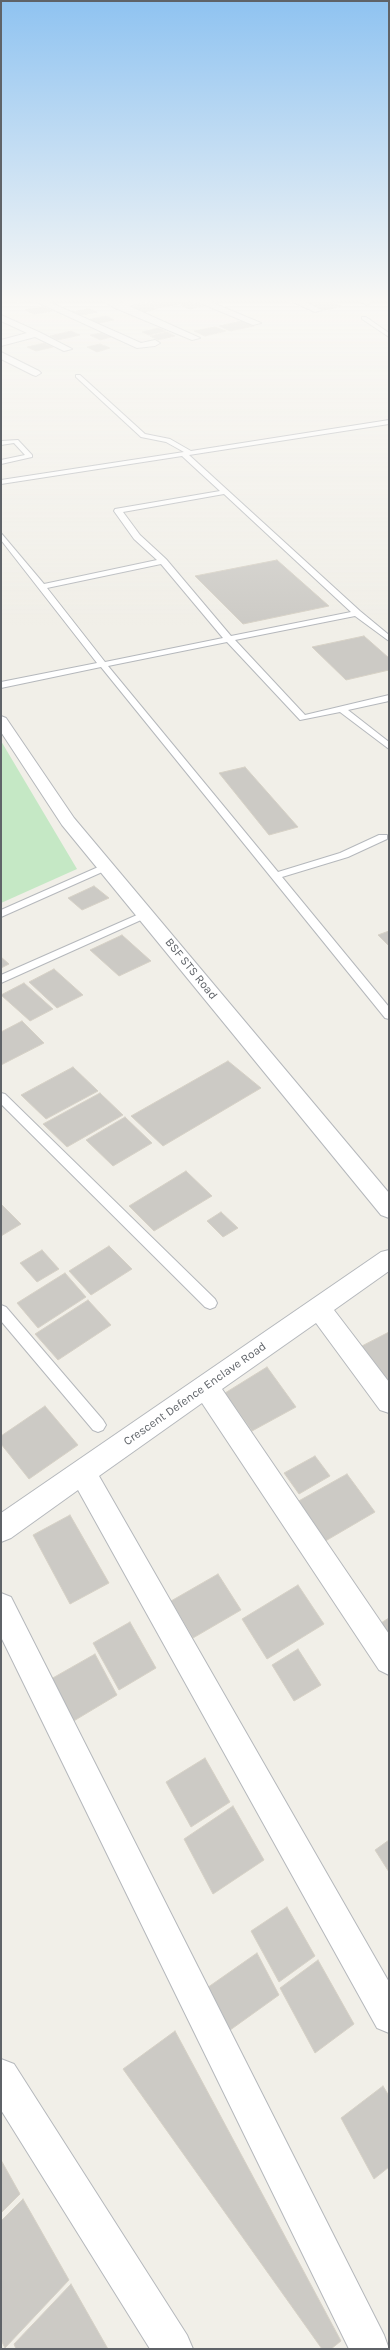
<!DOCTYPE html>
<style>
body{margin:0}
#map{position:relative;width:390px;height:2350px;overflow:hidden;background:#f1efe8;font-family:Karla,sans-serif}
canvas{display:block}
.frame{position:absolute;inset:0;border:2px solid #5f6368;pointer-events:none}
</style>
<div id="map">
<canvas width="390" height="2350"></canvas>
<div class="frame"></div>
</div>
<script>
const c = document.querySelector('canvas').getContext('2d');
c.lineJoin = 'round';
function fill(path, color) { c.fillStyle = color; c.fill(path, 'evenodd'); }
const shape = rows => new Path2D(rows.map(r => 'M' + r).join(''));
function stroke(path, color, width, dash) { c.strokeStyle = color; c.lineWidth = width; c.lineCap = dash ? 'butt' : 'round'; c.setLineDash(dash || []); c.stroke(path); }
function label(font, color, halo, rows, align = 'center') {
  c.font = font + ' Karla,sans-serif'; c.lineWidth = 4; c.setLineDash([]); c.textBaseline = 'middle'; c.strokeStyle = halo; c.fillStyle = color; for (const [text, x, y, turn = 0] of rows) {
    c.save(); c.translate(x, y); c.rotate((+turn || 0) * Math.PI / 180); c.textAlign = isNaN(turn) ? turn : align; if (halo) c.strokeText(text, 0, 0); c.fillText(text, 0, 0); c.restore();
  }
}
fill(shape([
 [1,741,77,869,1,903]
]), '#c5e8c5');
const building = shape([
 [26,298,29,300,11,303,3,299,26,298],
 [172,298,180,298,188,302,170,306,159,301,172,298],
 [297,298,320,298,304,302,297,298],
 [321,299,329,302,317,305,308,302,321,299],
 [157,302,168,306,158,308,147,304,157,302],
 [192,302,202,306,190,309,180,305,192,302],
 [330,302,342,306,326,310,314,306,330,302],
 [145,304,157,309,145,312,133,307,145,304],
 [43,307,52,311,34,314,25,310,43,307],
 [89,309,97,312,78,316,71,312,89,309],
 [106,316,114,320,95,324,87,320,106,316],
 [242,321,254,326,230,331,219,326,242,321],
 [215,327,226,331,205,336,194,331,215,327],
 [158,328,166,331,149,335,142,332,158,328],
 [71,331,80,335,58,340,50,336,71,331],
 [167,332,175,336,158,340,150,336,167,332],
 [101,333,111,337,100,340,90,335,101,333],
 [44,343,53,347,36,351,27,347,44,343],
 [100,344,110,348,97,352,87,347,100,344],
 [277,560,329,606,243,624,195,576,277,560],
 [364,636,389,658,389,670,346,680,312,647,364,636],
 [245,767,298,827,269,835,219,773,245,767],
 [94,886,109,898,82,910,68,898,94,886],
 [389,931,389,946,378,935,389,931],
 [122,935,151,961,119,976,90,950,122,935],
 [1,957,9,964,1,968,1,957],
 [54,969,83,995,57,1008,29,982,54,969],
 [24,983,53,1009,30,1021,1,995,24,983],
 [22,1021,44,1043,1,1065,1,1032,22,1021],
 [228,1061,261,1088,163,1146,131,1116,228,1061],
 [73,1067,98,1091,46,1119,21,1095,73,1067],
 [100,1093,123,1115,67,1147,43,1124,100,1093],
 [125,1117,152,1143,113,1166,86,1140,125,1117],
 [186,1171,212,1196,154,1231,129,1206,186,1171],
 [1,1204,21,1224,1,1236,1,1204],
 [221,1212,238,1228,223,1237,207,1221,221,1212],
 [109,1246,132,1269,91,1295,69,1271,109,1246],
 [42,1250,59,1269,37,1282,20,1263,42,1250],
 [65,1273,86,1297,38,1328,17,1303,65,1273],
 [88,1300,111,1325,58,1360,35,1334,88,1300],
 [389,1332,389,1383,360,1347,389,1332],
 [267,1367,296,1407,252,1431,225,1393,267,1367],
 [45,1406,78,1445,29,1479,1,1444,1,1436,45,1406],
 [315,1456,330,1476,299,1494,284,1473,315,1456],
 [347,1474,375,1512,322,1543,295,1503,347,1474],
 [70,1515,109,1583,70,1604,33,1535,70,1515],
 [218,1574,241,1610,193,1638,171,1601,218,1574],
 [298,1585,324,1624,267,1659,242,1619,298,1585],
 [389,1618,389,1645,376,1626,389,1618],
 [130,1622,156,1668,119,1690,93,1643,130,1622],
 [298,1649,321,1685,294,1701,272,1665,298,1649],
 [95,1654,117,1695,72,1722,51,1679,95,1654],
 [205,1758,230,1802,191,1827,166,1782,205,1758],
 [233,1806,264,1860,213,1894,184,1839,233,1806],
 [389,1840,389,1872,375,1850,389,1840],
 [287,1907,315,1956,279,1982,251,1931,287,1907],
 [257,1953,279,1995,226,2033,204,1990,257,1953],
 [318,1960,354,2024,315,2053,280,1988,318,1960],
 [175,2031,341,2341,331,2349,322,2349,123,2069,175,2031],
 [383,2086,389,2096,389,2167,374,2179,341,2118,383,2086],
 [1,2160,20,2194,1,2213,1,2160],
 [23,2199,69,2280,5,2348,1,2340,1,2221,23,2199],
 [71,2284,108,2349,16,2349,14,2344,71,2284]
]);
fill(building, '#cccac5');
stroke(building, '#d6d1c6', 1);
const service = shape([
 [362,317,366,317,389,333,389,337,362,319,362,317],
 [76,375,80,375,145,434,170,439,191,451,389,420,389,424,189,455,360,611,389,635,389,641,355,616,235,640,305,715,389,695,389,701,348,710,389,742,389,749,340,712,300,720,227,642,108,666,278,872,340,853,379,835,387,835,387,839,348,857,282,877,389,1007,389,1019,385,1018,101,667,1,688,1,682,97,663,1,540,1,533,44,584,157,560,134,539,114,511,115,509,220,491,182,456,1,484,1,480,184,452,166,442,141,437,76,377,76,375],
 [224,494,351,612,231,636,166,559,140,535,123,512,224,494],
 [161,564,223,638,105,662,47,588,161,564],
 [18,440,32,455,32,457,1,464,1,460,25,455,14,443,1,445,1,441,18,440],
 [105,864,109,865,109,869,1,917,1,910,105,864],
 [146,911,150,912,150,916,1,983,1,975,146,911],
 [1,1093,5,1094,215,1299,217,1303,215,1307,210,1309,205,1307,1,1104,1,1093],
 [1,1305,6,1307,103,1420,106,1425,103,1430,98,1432,93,1430,1,1321,1,1305]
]);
const minor = shape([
 [28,298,40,298,141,343,155,340,160,343,155,346,137,348,28,298],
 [98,298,110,298,121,303,140,298,158,298,129,306,200,338,192,340,115,308,98,298],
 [188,298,201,298,261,323,253,325,188,298],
 [284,298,297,298,322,310,315,312,284,298],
 [354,298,366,298,371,302,367,305,354,298],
 [1,315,39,332,72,349,64,351,35,337,1,346,1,340,27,333,1,321,1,315],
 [1,352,39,371,41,373,36,376,33,375,1,359,1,352],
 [1,716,6,718,74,818,389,1193,389,1218,381,1215,62,825,1,732,1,716],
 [389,1250,389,1271,334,1310,389,1382,389,1413,380,1410,316,1323,222,1389,389,1634,389,1675,379,1670,202,1403,99,1476,389,1982,389,2033,377,2028,78,1490,11,1538,1,1542,1,1513,381,1252,389,1250],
 [1,1593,11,1597,384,2335,389,2349,349,2349,1,1637,1,1593],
 [1,2059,14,2064,187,2335,193,2349,150,2349,1,2110,1,2059]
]);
stroke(service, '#b5b8bc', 2);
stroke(minor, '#b5b8bc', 2);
fill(service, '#fff');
fill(minor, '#fff');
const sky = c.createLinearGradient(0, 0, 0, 627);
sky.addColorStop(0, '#8fc3f1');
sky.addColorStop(0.48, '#f9f8f5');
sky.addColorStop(1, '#f9f8f500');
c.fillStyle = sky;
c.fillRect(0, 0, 390, 627);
label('12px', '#5f6368', '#fff', [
 ["BSF STS Road",191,969,51],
 ["Crescent Defence Enclave Road",195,1394,-35]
]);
</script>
